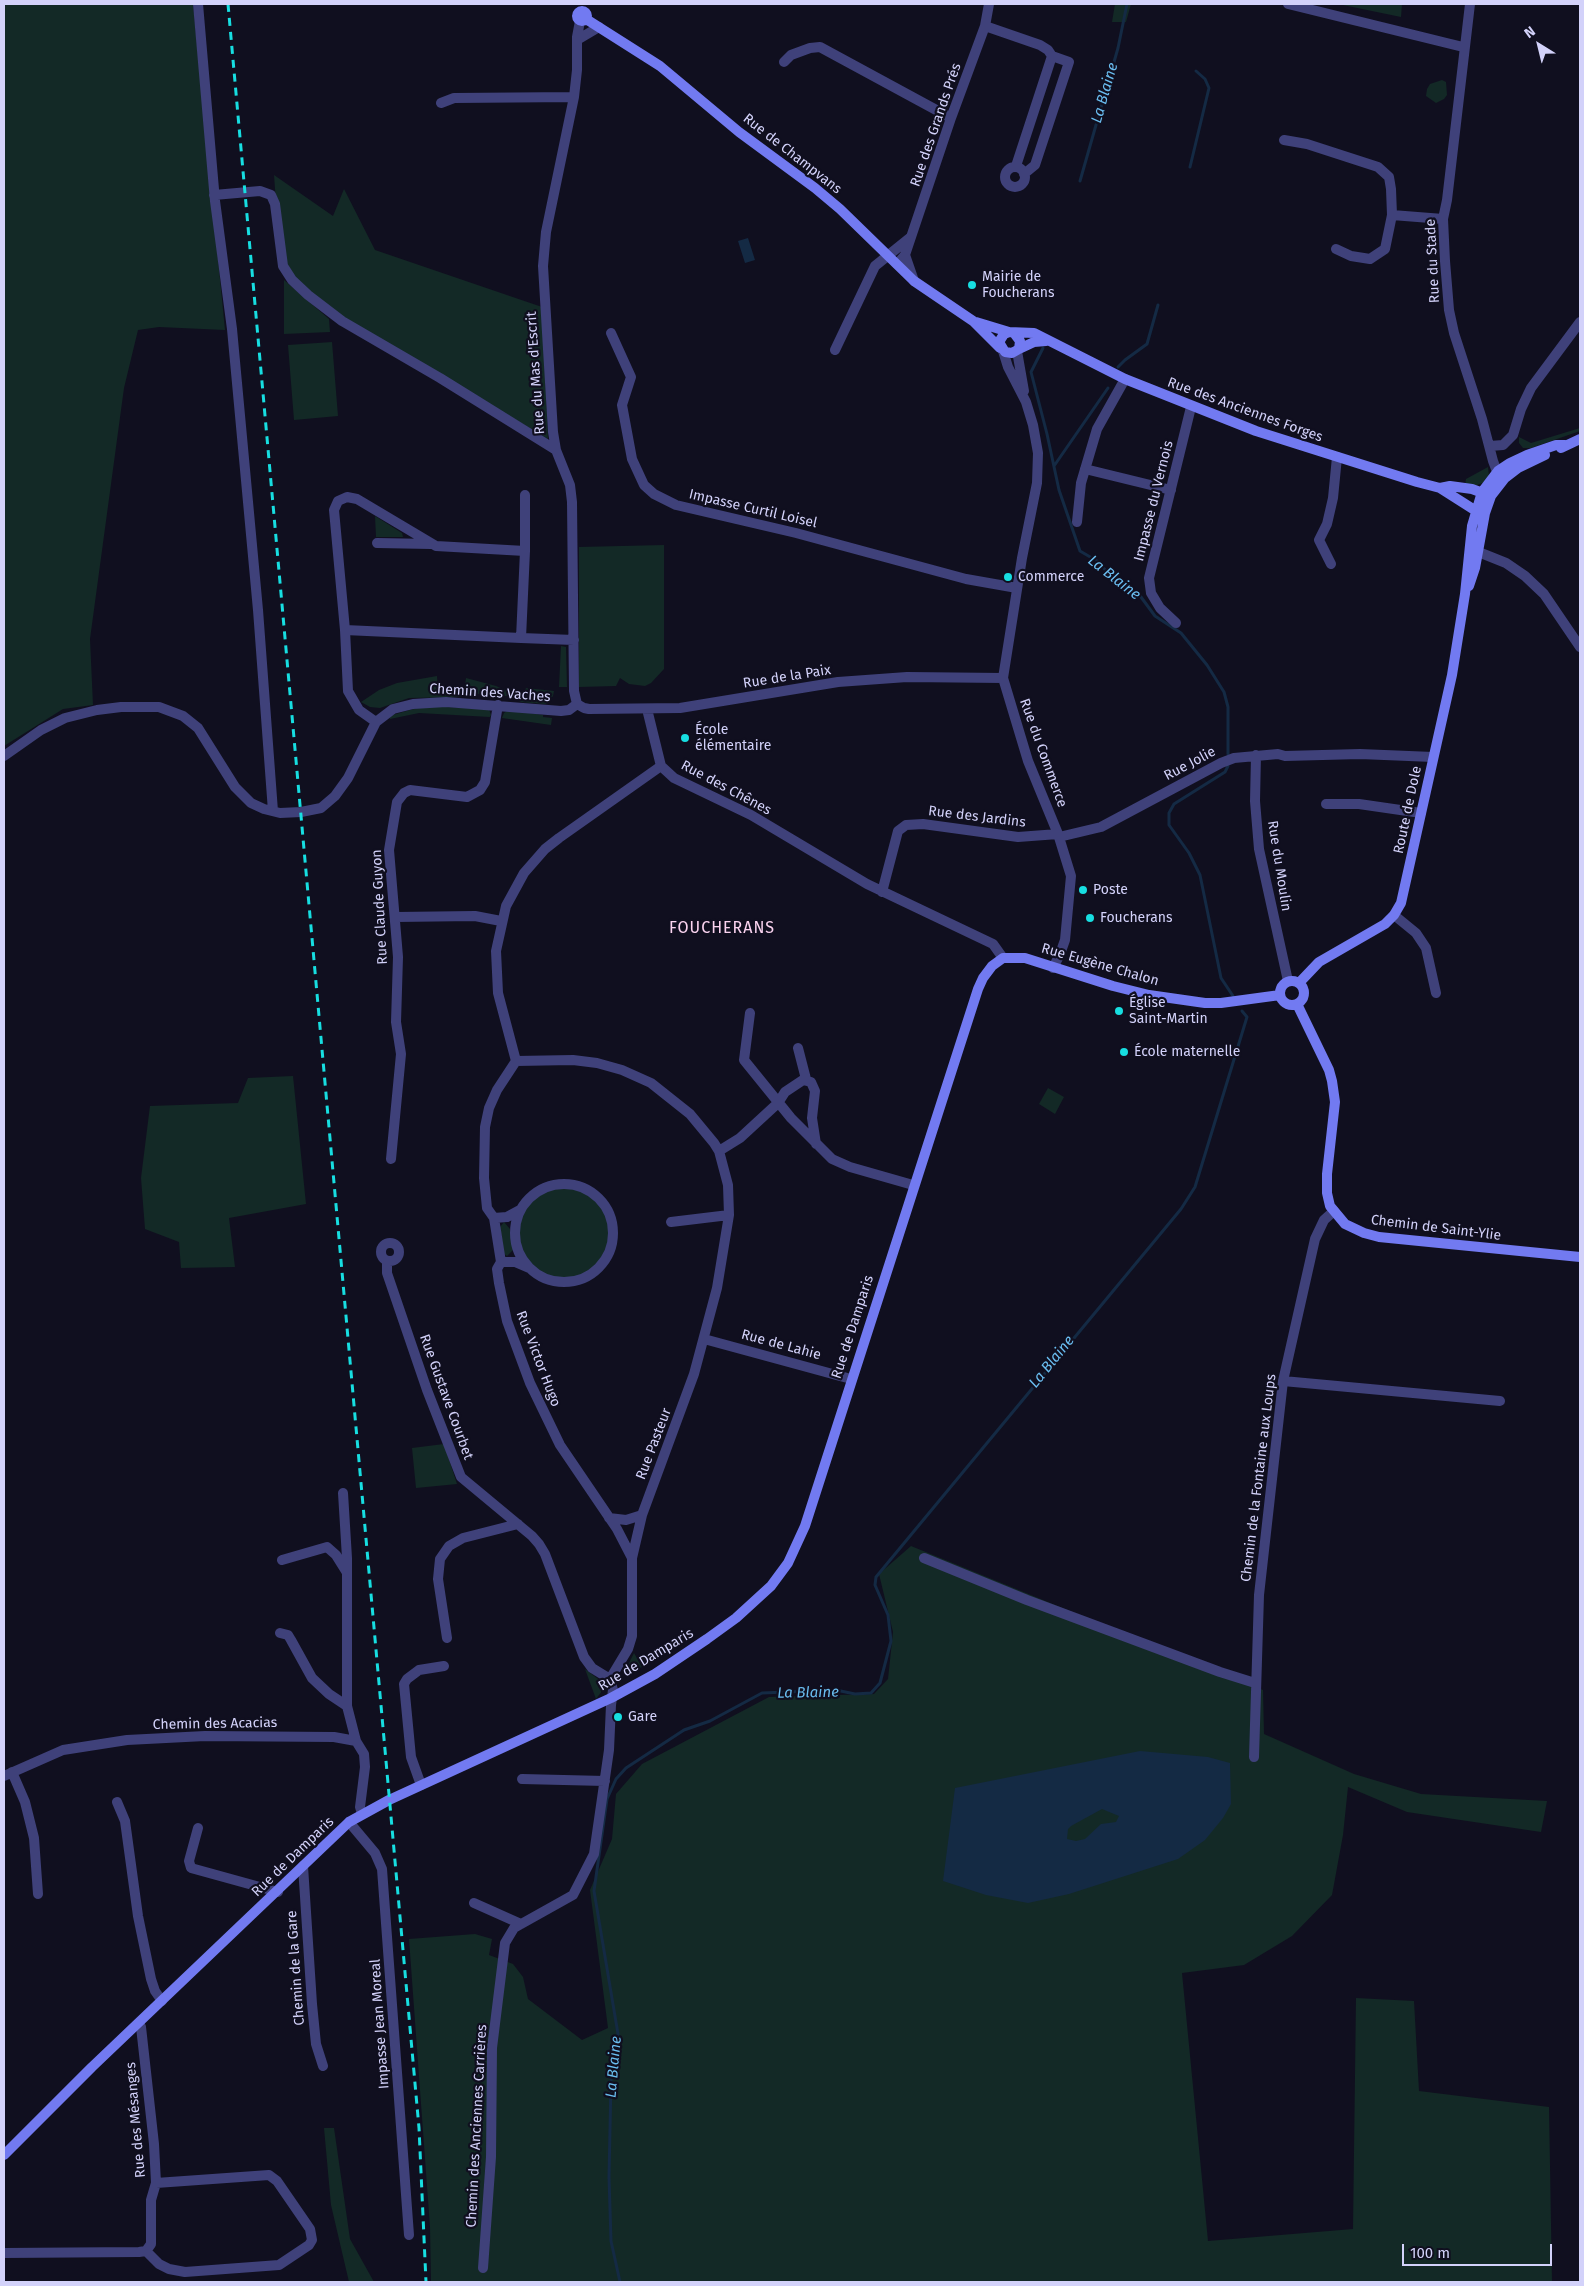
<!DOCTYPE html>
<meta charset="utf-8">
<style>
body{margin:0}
#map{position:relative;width:1584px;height:2286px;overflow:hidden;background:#100f1f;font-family:"Fira Sans",sans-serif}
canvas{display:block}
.frame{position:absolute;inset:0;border:5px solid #d3d2fa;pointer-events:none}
.north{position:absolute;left:1514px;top:20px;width:50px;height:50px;-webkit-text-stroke:4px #100f1f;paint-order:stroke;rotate:324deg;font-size:14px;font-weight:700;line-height:20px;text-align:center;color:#d3d2fa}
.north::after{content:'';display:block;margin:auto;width:18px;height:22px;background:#d3d2fa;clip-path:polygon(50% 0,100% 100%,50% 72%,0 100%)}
.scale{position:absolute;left:1402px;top:2244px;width:150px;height:22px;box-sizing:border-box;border:2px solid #d3d2fa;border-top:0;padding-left:6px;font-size:15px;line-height:18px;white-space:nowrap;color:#d3d2fa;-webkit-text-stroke:4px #100f1f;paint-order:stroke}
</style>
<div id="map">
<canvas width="1584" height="2286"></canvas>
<div class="frame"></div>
<div class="north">N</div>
<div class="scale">100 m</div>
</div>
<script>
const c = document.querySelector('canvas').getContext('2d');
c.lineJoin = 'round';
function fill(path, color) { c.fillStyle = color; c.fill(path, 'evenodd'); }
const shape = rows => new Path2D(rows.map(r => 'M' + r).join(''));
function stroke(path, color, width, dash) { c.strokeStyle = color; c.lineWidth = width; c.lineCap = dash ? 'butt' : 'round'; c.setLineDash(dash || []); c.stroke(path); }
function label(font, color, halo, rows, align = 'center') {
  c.font = font + ' "Fira Sans",sans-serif'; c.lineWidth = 4.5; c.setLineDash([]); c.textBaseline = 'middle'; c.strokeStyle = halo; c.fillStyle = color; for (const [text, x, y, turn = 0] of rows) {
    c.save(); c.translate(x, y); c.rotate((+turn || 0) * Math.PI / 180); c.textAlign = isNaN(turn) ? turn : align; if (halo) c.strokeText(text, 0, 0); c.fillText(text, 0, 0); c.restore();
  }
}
fill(shape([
 [4,4,193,4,225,330,159,327,138,330,124,388,90,639,93,705,63,709,4,746],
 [1115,4,1131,4,1126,22,1112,22],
 [1338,4,1402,4,1401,17],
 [1442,80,1446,82,1447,95,1444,99,1436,103,1426,96,1427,89,1430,84],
 [274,175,333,216,344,189,375,250,542,307,548,439,349,321,281,271],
 [284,280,329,319,330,332,284,334],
 [332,342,338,416,294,420,288,345],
 [1580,428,1580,431,1531,448,1523,448,1519,443,1519,437,1531,443],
 [1488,467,1489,476,1485,482,1477,485,1465,485,1466,479],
 [375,516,402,533,403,537,376,537],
 [664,545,664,669,651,683,645,686,629,684,620,678,616,686,579,687,579,547],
 [561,646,566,647,567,687,559,687],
 [437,676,438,691,464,693,466,678,496,686,522,697,526,688,554,691,553,696,546,704,520,702,517,697,468,693,464,697,409,698,380,708,370,707,361,702,379,690,397,683],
 [424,706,489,709,491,715,490,717,419,713,390,719,389,716],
 [508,710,543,715,543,717,552,718,551,725,502,718,504,713],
 [293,1076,306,1204,229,1218,235,1267,181,1268,179,1242,145,1229,141,1178,150,1106,238,1103,248,1078],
 [1048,1088,1064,1097,1055,1114,1039,1104],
 '518 1233a46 46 0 1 1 92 0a46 46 0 1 1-92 0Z',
 [504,1222,510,1229,513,1250,507,1256,504,1254,500,1227],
 [444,1444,457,1484,416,1488,412,1448],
 [911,1546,1263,1690,1264,1734,1354,1774,1421,1794,1547,1801,1541,1832,1407,1812,1348,1787,1343,1835,1332,1895,1292,1936,1244,1965,1182,1973,1208,2241,1353,2229,1356,1998,1414,2001,1419,2091,1549,2107,1552,2282,431,2282,430,2227,409,1939,475,1934,492,1939,489,1955,513,1964,523,1977,528,1999,582,2040,608,2028,590,1890,612,1839,616,1794,642,1764,769,1697,874,1694,888,1679,893,1632,879,1574],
 [634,1653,642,1667,626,1676,625,1671],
 [585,1669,602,1682,602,1691,596,1699],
 [324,2128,334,2128,350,2239,374,2282,349,2282,331,2205]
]), '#132926');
fill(shape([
 [748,238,755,260,745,263,738,241],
 [1140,1751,1208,1757,1230,1763,1231,1804,1223,1818,1205,1840,1178,1859,1069,1894,1028,1903,986,1895,943,1881,955,1788],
 [1102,1809,1119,1816,1116,1822,1101,1824,1085,1839,1076,1841,1067,1839,1068,1829,1071,1826]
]), '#142a44');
stroke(shape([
 [1190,167,1209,88,1205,79,1196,71],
 [1080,181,1118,48,1127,4],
 [1043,348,1031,372,1047,434,1059,490,1080,551,1097,561,1111,576,1138,593,1155,616,1181,633,1207,665,1224,692,1228,707,1228,754],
 [1118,367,1125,360,1147,344,1158,305],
 [1054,466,1108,388],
 [1228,766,1225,772,1174,804,1169,813,1169,825,1189,853,1200,875,1221,978,1233,996],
 [620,2282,611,2241,609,2177,611,2081,618,2034,594,1891,607,1799,616,1779,626,1768,684,1730,710,1721,762,1693,836,1690,855,1694,871,1693,880,1683,891,1641,888,1615,875,1585,876,1577,1181,1209,1195,1187,1247,1017,1242,1011]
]), '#142a44', 3);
stroke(shape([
 [198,4,215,201,232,329,258,610,273,811],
 [1288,4,1463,47],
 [1470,4,1447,200,1443,219,1445,261,1449,310,1454,333,1482,419,1493,461,1496,469,1504,477],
 [985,26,1040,45,1048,50,1052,56,1016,166],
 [577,40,599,27],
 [784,62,791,55,810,48,820,47,951,118],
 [441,103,454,98,574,97],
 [1284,140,1307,144,1378,167,1389,177,1391,189,1392,215,1385,249,1370,259,1351,256,1336,249],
 '1005 177a10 10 0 1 1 20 0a10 10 0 1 1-20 0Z',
 [1024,174,1035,165,1069,62,1052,56],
 [214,195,260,191,271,195,275,204,283,266,292,280,308,295,342,321,440,378,556,450],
 [1392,215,1443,219],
 [905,255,914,281],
 [897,264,905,255,951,118,985,26,989,4],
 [611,333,631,377,622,405,632,459,644,485,654,494,676,505,796,533,966,579,1017,588],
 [835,350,875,266,911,237],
 [1003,351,1008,367,1026,402,1033,425,1038,453,1037,483,1022,558,1003,678,1028,761,1058,834,1071,876,1065,940,1060,954,1053,968],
 [1017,351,1024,391],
 [1490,446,1503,445,1513,435,1521,409,1531,388,1580,322],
 [1085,469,1171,490],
 [1077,522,1081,483,1097,429,1125,379],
 [377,543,431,544],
 [1471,549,1506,563,1525,576,1544,594,1580,647],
 [525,551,525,495],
 [1331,564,1319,540,1327,524,1333,498,1337,457],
 [1176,623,1160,608,1151,593,1149,578,1191,407],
 [345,630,521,638,525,551,436,546,357,499,347,497,338,501,334,510,345,630,348,691,359,710,376,722],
 [521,638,574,640],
 [577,704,574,691,572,502,570,485,556,450,553,432,543,266,546,232,574,97,577,70,577,37,580,21],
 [577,704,584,708,589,709,680,708,838,682,907,677,1003,678],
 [647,709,661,766],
 [1256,755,1255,801,1259,849,1288,981],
 [4,756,41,730,65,718,97,710,121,707,159,707,183,716,198,728,235,787,251,803,264,809,280,813,301,812,321,808,335,796,348,778,376,722,393,709,413,704,446,702,561,711,569,710,577,704],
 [1326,804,1359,804,1421,813],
 [1059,837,1101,827,1221,763,1234,758,1278,754,1285,756,1360,754,1433,757],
 [882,892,898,831,906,825,923,824,1018,837,1058,834],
 [1394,915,1416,933,1426,948,1436,993],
 [396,917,475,916,501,921],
 [750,1013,744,1060,791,1118,832,1159,850,1167,913,1185],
 [798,1048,806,1079],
 [516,1061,573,1060,597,1063,622,1070,651,1083,690,1114,714,1143,719,1151,728,1185,729,1215,717,1288,694,1374,642,1515,632,1558,632,1636,628,1649,610,1679],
 [719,1151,740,1138,778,1103,785,1092,803,1080,811,1082,815,1091,812,1118,816,1144],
 [391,1159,401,1054,396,1022,398,957,389,850,397,802,404,793,410,790,467,797,480,790,485,782,498,705],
 '515 1233a49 49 0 1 1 98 0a49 49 0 1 1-98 0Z',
 [494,1218,507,1217,520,1210],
 [671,1222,729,1215],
 '381 1252a9 9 0 1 1 18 0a9 9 0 1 1-18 0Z',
 [387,1261,387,1273,427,1390,461,1477,532,1536,539,1544,545,1554,584,1657,592,1668,610,1679,613,1690,611,1705,609,1750,594,1854,573,1895,514,1928,505,1943,492,2048,491,2157,483,2268],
 [501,1262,515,1262,529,1268],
 [704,1339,851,1379],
 [1283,1381,1500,1401],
 [343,1493,347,1558,347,1706,356,1741],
 [609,1518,626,1520,642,1515],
 [632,1558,617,1529,560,1445,530,1383,507,1321,499,1283,497,1269,501,1262,494,1218,487,1208,484,1178,485,1127,489,1108,497,1090,516,1061,498,993,496,951,506,906,524,873,545,849,559,838,661,766,674,778,751,815,867,884,993,944,1003,958],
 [924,1558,1027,1600,1220,1672,1255,1683],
 [282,1560,327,1547,336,1555,346,1571],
 [280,1633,288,1635,291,1640,312,1678,329,1694,347,1706],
 [447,1638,438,1579,440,1559,449,1546,463,1538,518,1524],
 [1254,1757,1259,1595,1283,1381,1315,1239,1324,1220,1334,1211],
 [12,1772,25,1802,34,1838,38,1894],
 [4,1776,63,1750,127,1740,205,1736,334,1737,356,1741,364,1754,365,1767,360,1807,362,1814],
 [522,1779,605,1781],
 [421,1785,411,1757,404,1684,407,1679,419,1670,444,1666],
 [117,1802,125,1821,138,1916,151,1979,155,1991,162,2001],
 [349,1822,375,1853,382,1869,409,2235],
 [198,1828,189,1861,191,1868,278,1892],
 [303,1866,312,2004,316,2044,323,2066],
 [474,1903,521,1924],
 [146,2251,159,2264,169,2269,185,2272,279,2265,309,2245,312,2240,310,2229,277,2181,269,2175,156,2183],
 [4,2253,139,2252,146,2251,151,2244,151,2200,156,2183,154,2144,141,2027,139,2023]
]), '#3f417a', 10);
stroke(shape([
 '577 16a5 5 0 1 1 10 0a5 5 0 1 1-10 0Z',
 [586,19,660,66,739,132,815,188,840,209,914,281,973,321,1000,348],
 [976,322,1009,332],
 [1014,333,1020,341,1019,349,1012,353,1005,352,999,342,1004,334,1009,332,1034,333,1125,379,1256,431,1417,482,1440,488,1450,486,1472,489,1491,496],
 [1019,349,1034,342,1046,341],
 [1561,448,1580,439],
 [1440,488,1473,509,1483,512],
 [1469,586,1475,568,1485,513,1491,496,1505,478,1518,468,1545,455],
 '1280 993a12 12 0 1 1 24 0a12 12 0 1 1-24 0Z',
 [1299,983,1319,962,1385,924,1394,915,1401,903,1452,675,1465,594,1472,526,1482,492,1498,471,1510,463,1527,455,1556,445,1565,445],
 [1297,1004,1329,1070,1332,1081,1335,1102,1327,1174,1327,1193,1330,1206,1345,1224,1364,1233,1379,1237,1580,1257],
 [4,2155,92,2067,349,1822,389,1800,611,1698,655,1674,707,1639,736,1618,771,1586,788,1563,805,1526,978,989,983,978,992,966,1003,958,1025,958,1113,986,1149,995,1205,1003,1221,1003,1280,995]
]), '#727af1', 10);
stroke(shape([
 [228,4,419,2128,426,2282]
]), '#17dee1', 3, [8, 6]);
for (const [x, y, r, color] of [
 [972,285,5,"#17dee1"],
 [1008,577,5,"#17dee1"],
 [685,738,5,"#17dee1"],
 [1083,890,5,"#17dee1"],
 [1090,918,5,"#17dee1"],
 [1119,1011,5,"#17dee1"],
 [1124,1052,5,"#17dee1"],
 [618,1717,5,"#17dee1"]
]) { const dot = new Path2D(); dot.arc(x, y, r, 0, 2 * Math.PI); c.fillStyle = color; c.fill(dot); stroke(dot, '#100f1f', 2); }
label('14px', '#d3d2fa', '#100f1f', [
 ["Rue des Grands Prés",936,125,-71],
 ["Rue de Champvans",792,154,38],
 ["Rue du Stade",1433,261,-93],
 ["Rue du Mas d'Escrit",536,373,-94],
 ["Rue des Anciennes Forges",1245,410,20],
 ["Impasse du Vernois",1154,501,-76],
 ["Impasse Curtil Loisel",753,509,13],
 ["Rue de la Paix",787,677,-9],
 ["Chemin des Vaches",490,693,4],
 ["Rue du Commerce",1043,753,70],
 ["Rue Jolie",1190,764,-28],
 ["Rue des Chênes",726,788,28],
 ["Route de Dole",1408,810,-78],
 ["Rue des Jardins",977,817,7],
 ["Rue du Moulin",1279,866,81],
 ["Rue Claude Guyon",380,907,-93],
 ["Rue Eugène Chalon",1100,965,16],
 ["Chemin de Saint-Ylie",1436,1228,7],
 ["Rue de Damparis",853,1327,-72],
 ["Rue de Lahie",781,1345,15],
 ["Rue Victor Hugo",538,1359,69],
 ["Rue Gustave Courbet",446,1397,70],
 ["Rue Pasteur",654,1444,-69],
 ["Chemin de la Fontaine aux Loups",1259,1478,-83],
 ["Rue de Damparis",646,1660,-31],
 ["Chemin des Acacias",215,1724,-1],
 ["Rue de Damparis",293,1857,-44],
 ["Chemin de la Gare",296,1968,-94],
 ["Impasse Jean Moreal",380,2024,-94],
 ["Rue des Mésanges",136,2120,-95],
 ["Chemin des Anciennes Carrières",477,2126,-87]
]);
label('14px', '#d3d2fa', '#100f1f', [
 ["Mairie de",982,277],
 ["Foucherans",982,293],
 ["Commerce",1018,577],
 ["École",695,730],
 ["élémentaire",695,746],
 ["Poste",1093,890],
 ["Foucherans",1100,918],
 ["Église",1129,1003],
 ["Saint-Martin",1129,1019],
 ["École maternelle",1134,1052],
 ["Gare",628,1717]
], 'left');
label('italic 15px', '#6abdf0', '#100f1f', [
 ["La Blaine",1105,93,-74],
 ["La Blaine",1114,578,38],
 ["La Blaine",1052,1362,-51],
 ["La Blaine",808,1693,-1],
 ["La Blaine",614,2067,-85]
]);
c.letterSpacing = '1px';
label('16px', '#fbd4f0', '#100f1f', [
 ["FOUCHERANS",722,929]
]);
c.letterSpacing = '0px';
</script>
